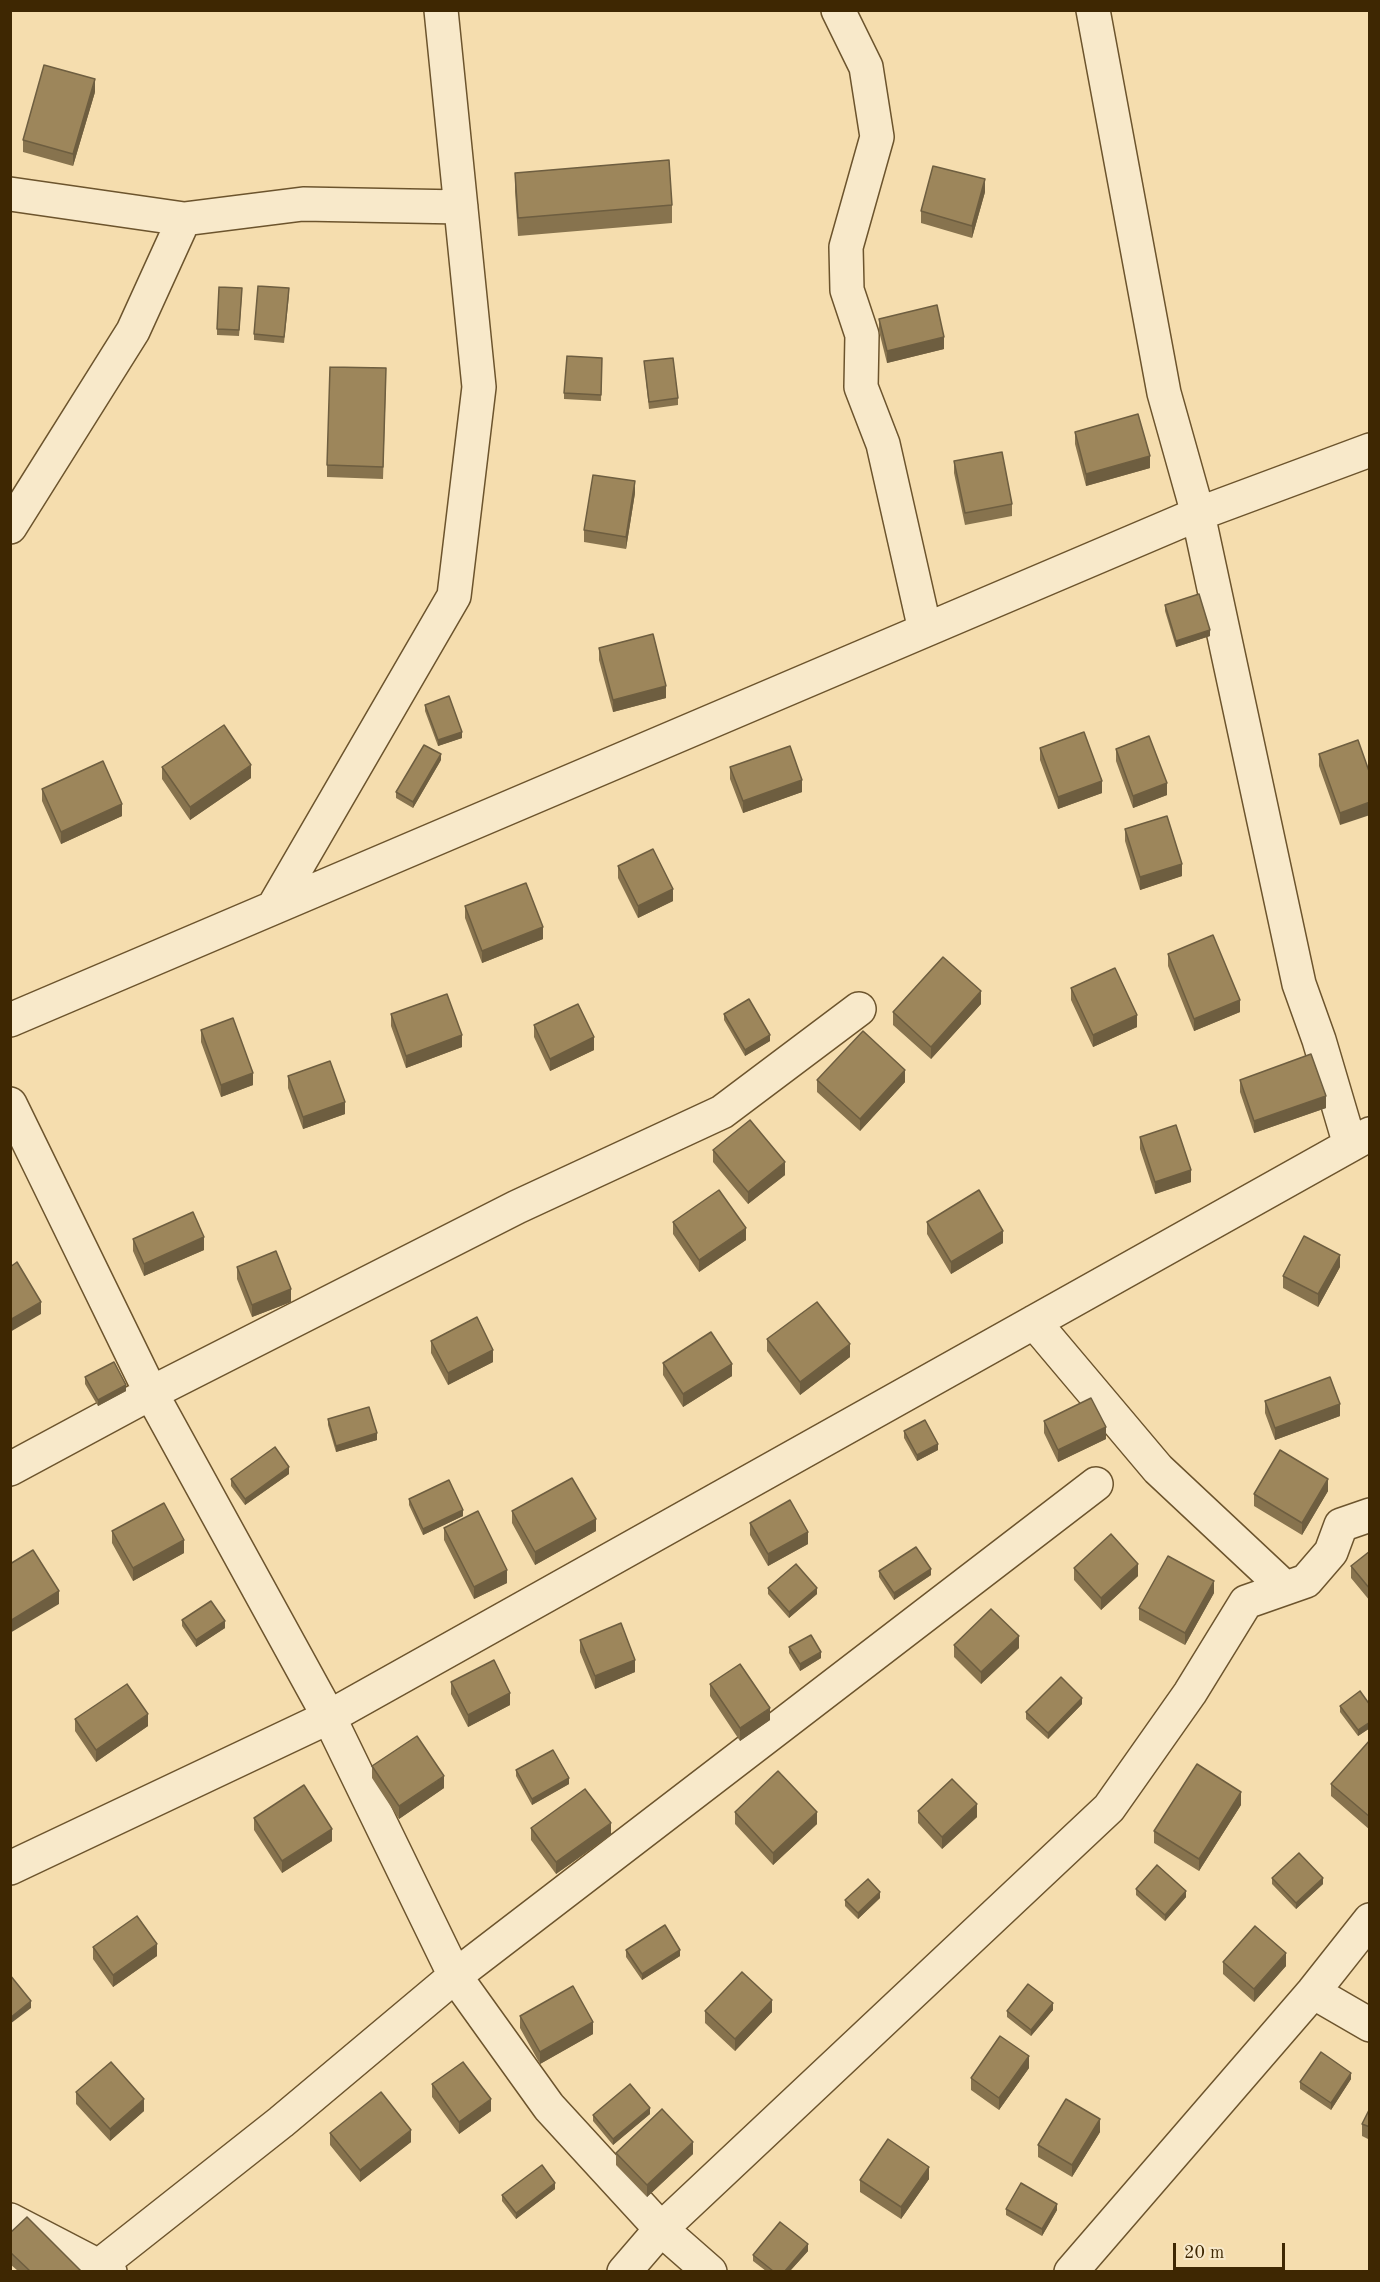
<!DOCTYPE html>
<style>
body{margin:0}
#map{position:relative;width:1380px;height:2282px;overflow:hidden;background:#f5ddae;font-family:"Old Standard TT",serif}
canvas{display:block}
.frame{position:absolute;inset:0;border:12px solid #3e2702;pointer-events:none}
.scale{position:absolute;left:1173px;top:2243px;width:112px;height:27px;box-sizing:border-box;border:3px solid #3e2702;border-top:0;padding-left:8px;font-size:18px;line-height:21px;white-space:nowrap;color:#3e2702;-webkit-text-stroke:4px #f8e9ca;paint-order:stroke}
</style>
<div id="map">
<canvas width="1380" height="2282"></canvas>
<div class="frame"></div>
<div class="scale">20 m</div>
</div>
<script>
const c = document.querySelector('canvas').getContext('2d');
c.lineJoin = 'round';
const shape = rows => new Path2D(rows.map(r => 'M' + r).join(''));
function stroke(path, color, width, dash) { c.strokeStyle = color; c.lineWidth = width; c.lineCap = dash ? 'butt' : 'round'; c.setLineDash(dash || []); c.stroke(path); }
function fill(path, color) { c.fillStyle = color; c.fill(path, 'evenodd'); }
const minor = shape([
 [838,10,866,67,877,137,846,247,847,290,862,335,861,387,883,444,925,630],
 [1093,10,1164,393,1198,514,1299,984,1319,1040,1350,1145],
 [10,194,184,219,133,331,10,527],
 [184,219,303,204,461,207],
 [273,908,454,596,479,387,441,10],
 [10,1020,1198,514,1370,450],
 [10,1104,151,1393,329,1717,455,1976,549,2107,661,2229,710,2272],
 [1034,1322,1158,1469,1284,1587],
 [10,1469,151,1393,517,1207,722,1112,859,1009],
 [10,1868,329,1717,1370,1134],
 [1313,1992,1370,2025],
 [10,2220,110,2272],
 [100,2265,281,2122,455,1976,1096,1484],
 [624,2272,661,2229,1109,1808,1190,1693,1246,1602,1306,1581,1331,1552,1341,1525,1370,1515],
 [1071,2272,1313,1992,1370,1920]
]);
stroke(minor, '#6c542d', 36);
stroke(minor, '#f8e9ca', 33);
fill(shape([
 [95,92,73,166,23,152,23,140],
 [515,173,672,205,672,223,518,236,515,191],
 [985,192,972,238,921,223,921,211],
 [242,294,239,336,217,335,217,329],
 [289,295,284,343,254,340,254,334],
 [879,319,944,349,887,363,879,331],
 [602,358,601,401,564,399,564,393],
 [644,361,678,398,678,405,649,409],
 [386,380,383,479,327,477,327,465],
 [1075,432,1150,468,1086,486,1075,444],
 [954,461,1012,504,1012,516,965,525,954,473],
 [635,493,626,549,584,542,584,530],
 [1165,605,1210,636,1176,647,1165,611],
 [599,648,666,698,613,712,599,660],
 [425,705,462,738,438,746,425,711],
 [1358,740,1340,825,1319,766,1319,754],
 [1040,748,1102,793,1058,809,1040,760],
 [1116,749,1167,795,1133,808,1116,761],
 [441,760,413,808,396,798,396,792],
 [162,767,251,778,190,820,162,779],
 [730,767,802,792,743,813,730,779],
 [42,789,122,816,61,844,42,801],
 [1125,829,1182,876,1140,890,1125,841],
 [618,866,673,901,638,918,618,878],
 [465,906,543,939,482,963,465,918],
 [1168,954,1240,1012,1194,1031,1168,966],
 [1071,988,1137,1027,1093,1047,1071,1000],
 [981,1004,931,1059,893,1025,893,1012],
 [391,1014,462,1047,406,1068,391,1026],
 [724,1014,770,1041,745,1056,724,1020],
 [534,1025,594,1050,550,1071,534,1037],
 [201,1030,253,1085,221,1097,201,1042],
 [288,1076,345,1114,303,1129,288,1088],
 [817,1080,905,1082,860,1131,817,1092],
 [1240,1080,1326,1108,1254,1133,1240,1092],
 [1140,1137,1191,1182,1155,1194,1140,1149],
 [713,1150,785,1175,748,1204,713,1162],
 [673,1222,746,1240,699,1272,673,1234],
 [927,1222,1003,1243,951,1274,927,1234],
 [133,1239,204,1250,144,1276,133,1251],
 [237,1267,291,1302,252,1317,237,1279],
 [1340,1267,1318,1307,1283,1288,1283,1276],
 [767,1339,850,1357,800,1395,767,1351],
 [431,1341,493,1362,448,1385,431,1353],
 [663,1363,732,1376,683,1407,663,1375],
 [85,1377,126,1391,98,1406,85,1384],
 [1265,1401,1340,1416,1275,1440,1265,1413],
 [328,1419,377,1440,336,1452,328,1425],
 [1044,1421,1106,1439,1058,1462,1044,1433],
 [904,1431,938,1450,917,1461,904,1438],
 [289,1474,245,1505,231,1486,231,1479],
 [1328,1491,1302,1535,1254,1506,1254,1494],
 [409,1499,463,1516,423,1535,409,1505],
 [512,1511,596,1531,535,1565,512,1523],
 [750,1523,808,1544,768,1566,750,1535],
 [444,1528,507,1583,474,1599,444,1540],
 [112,1531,184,1553,133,1581,112,1543],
 [1370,1551,1370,1601,1351,1578,1351,1566],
 [1074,1568,1138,1576,1101,1610,1074,1580],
 [879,1571,931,1575,894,1600,879,1577],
 [768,1588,817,1594,789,1618,768,1594],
 [1214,1593,1185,1645,1139,1620,1139,1608],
 [182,1620,225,1628,196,1647,182,1626],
 [580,1640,635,1672,595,1689,580,1652],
 [954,1645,1019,1648,981,1684,954,1657],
 [789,1647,821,1658,800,1671,789,1653],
 [451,1682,510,1705,468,1727,451,1694],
 [710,1684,770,1720,740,1741,710,1696],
 [1082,1704,1048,1739,1026,1719,1026,1712],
 [1370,1705,1370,1728,1358,1736,1340,1712,1340,1706],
 [75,1719,148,1726,96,1762,75,1731],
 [1370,1740,1370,1830,1331,1796,1331,1784],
 [372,1766,444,1788,399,1819,372,1778],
 [516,1770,569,1784,532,1805,516,1776],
 [1241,1805,1199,1871,1154,1843,1154,1831],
 [918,1811,977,1817,942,1849,918,1823],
 [735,1812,817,1824,773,1865,735,1824],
 [254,1818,332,1841,282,1873,254,1830],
 [531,1828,611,1835,556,1874,531,1840],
 [1272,1878,1323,1884,1296,1909,1272,1884],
 [1136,1889,1186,1897,1165,1921,1136,1895],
 [880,1898,858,1919,845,1906,845,1900],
 [93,1947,157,1956,113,1987,93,1959],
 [626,1950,680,1956,642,1980,626,1957],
 [1223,1962,1286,1966,1254,2002,1223,1974],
 [1053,2010,1031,2036,1007,2017,1007,2011],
 [705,2011,772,2012,735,2051,705,2023],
 [520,2016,593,2034,540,2064,520,2028],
 [1029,2068,999,2110,971,2090,971,2078],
 [1351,2079,1331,2110,1300,2089,1300,2082],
 [432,2084,491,2111,459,2134,432,2097],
 [76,2092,144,2111,110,2141,76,2104],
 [1370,2108,1370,2140,1362,2136,1362,2124],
 [650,2114,613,2145,593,2121,593,2115],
 [1100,2132,1072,2177,1038,2157,1038,2145],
 [330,2133,411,2142,360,2182,330,2145],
 [616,2153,693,2154,647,2197,616,2165],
 [929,2179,901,2219,860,2192,860,2180],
 [555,2189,516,2219,502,2201,502,2195],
 [1006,2209,1057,2210,1042,2236,1006,2215],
 [10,2233,81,2271,18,2271,10,2264],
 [808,2251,790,2271,766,2271,753,2261,753,2255]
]), '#87734e');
fill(shape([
 [95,79,95,92,73,166,73,154],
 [985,179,985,192,972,238,972,226],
 [944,337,944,349,887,363,887,351],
 [1150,456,1150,468,1086,486,1086,474],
 [635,481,635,493,626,549,626,537],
 [1210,630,1210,636,1176,647,1176,641],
 [666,686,666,698,613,712,613,700],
 [462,732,462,738,438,746,438,740],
 [441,754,441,760,413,808,413,802],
 [251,765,251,778,190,820,190,807],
 [802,780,802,792,743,813,743,801],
 [1102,781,1102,793,1058,809,1058,797],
 [1167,783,1167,795,1133,808,1133,796],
 [1370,802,1370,815,1340,825,1340,813],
 [122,804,122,816,61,844,61,832],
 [1182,864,1182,876,1140,890,1140,877],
 [673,889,673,901,638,918,638,906],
 [543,927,543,939,482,963,482,951],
 [981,991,981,1004,931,1059,931,1047],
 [1240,1000,1240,1012,1194,1031,1194,1019],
 [1137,1015,1137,1027,1093,1047,1093,1035],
 [462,1035,462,1047,406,1068,406,1056],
 [770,1035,770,1041,745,1056,745,1050],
 [594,1037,594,1050,550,1071,550,1059],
 [905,1070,905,1082,860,1131,860,1119],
 [253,1073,253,1085,221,1097,221,1085],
 [1326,1096,1326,1108,1254,1133,1254,1121],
 [345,1102,345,1114,303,1129,303,1117],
 [785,1162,785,1175,748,1204,748,1192],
 [1191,1170,1191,1182,1155,1194,1155,1182],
 [746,1228,746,1240,699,1272,699,1260],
 [1003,1231,1003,1243,951,1274,951,1262],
 [204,1237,204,1250,144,1276,144,1264],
 [1340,1255,1340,1267,1318,1307,1318,1294],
 [291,1289,291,1302,252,1317,252,1305],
 [41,1302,41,1314,10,1332,10,1320],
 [850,1344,850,1357,800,1395,800,1382],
 [493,1350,493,1362,448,1385,448,1373],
 [732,1364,732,1376,683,1407,683,1394],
 [126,1385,126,1391,98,1406,98,1400],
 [1340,1404,1340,1416,1275,1440,1275,1428],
 [1106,1427,1106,1439,1058,1462,1058,1450],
 [377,1433,377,1440,336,1452,336,1446],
 [938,1444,938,1450,917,1461,917,1455],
 [289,1467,289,1474,245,1505,245,1499],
 [1328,1479,1328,1491,1302,1535,1302,1523],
 [463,1510,463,1516,423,1535,423,1529],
 [596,1519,596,1531,535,1565,535,1552],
 [808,1532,808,1544,768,1566,768,1554],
 [184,1540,184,1553,133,1581,133,1568],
 [1138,1564,1138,1576,1101,1610,1101,1598],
 [931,1569,931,1575,894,1600,894,1593],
 [507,1570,507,1583,474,1599,474,1587],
 [1214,1581,1214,1593,1185,1645,1185,1633],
 [817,1588,817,1594,789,1618,789,1612],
 [59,1591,59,1604,10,1633,10,1621],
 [225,1621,225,1628,196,1647,196,1640],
 [1019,1636,1019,1648,981,1684,981,1672],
 [821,1652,821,1658,800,1671,800,1664],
 [635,1660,635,1672,595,1689,595,1676],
 [510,1693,510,1705,468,1727,468,1715],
 [1082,1698,1082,1704,1048,1739,1048,1733],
 [770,1708,770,1720,740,1741,740,1728],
 [148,1714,148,1726,96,1762,96,1750],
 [1370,1722,1370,1728,1358,1736,1358,1730],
 [444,1776,444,1788,399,1819,399,1806],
 [569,1778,569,1784,532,1805,532,1799],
 [1241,1792,1241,1805,1199,1871,1199,1859],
 [977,1804,977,1817,942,1849,942,1837],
 [817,1812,817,1824,773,1865,773,1853],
 [611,1823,611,1835,556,1874,556,1862],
 [332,1829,332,1841,282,1873,282,1861],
 [1323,1878,1323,1884,1296,1909,1296,1903],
 [1186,1891,1186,1897,1165,1921,1165,1915],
 [880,1892,880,1898,858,1919,858,1913],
 [157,1944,157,1956,113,1987,113,1975],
 [680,1950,680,1956,642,1980,642,1974],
 [1286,1953,1286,1966,1254,2002,1254,1989],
 [772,2000,772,2012,735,2051,735,2039],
 [31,2001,31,2008,10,2024,10,2018],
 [1053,2003,1053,2010,1031,2036,1031,2030],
 [593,2022,593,2034,540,2064,540,2052],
 [1029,2056,1029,2068,999,2110,999,2098],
 [1351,2073,1351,2079,1331,2110,1331,2103],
 [144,2099,144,2111,110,2141,110,2129],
 [491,2099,491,2111,459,2134,459,2122],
 [650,2108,650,2114,613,2145,613,2139],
 [1100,2119,1100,2132,1072,2177,1072,2165],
 [411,2130,411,2142,360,2182,360,2170],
 [693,2142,693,2154,647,2197,647,2185],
 [929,2167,929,2179,901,2219,901,2207],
 [555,2183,555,2189,516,2219,516,2213],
 [1057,2204,1057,2210,1042,2236,1042,2229],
 [808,2244,808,2251,790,2271,785,2271]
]), '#6e5e40');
const building = shape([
 [44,65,95,79,73,154,23,140,44,65],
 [669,160,672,205,518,218,515,173,669,160],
 [933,166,985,179,972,226,921,211,933,166],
 [258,286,289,288,284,337,254,334,258,286],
 [219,287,242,288,239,330,217,329,219,287],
 [937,305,944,337,887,351,879,319,937,305],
 [567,356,602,358,601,395,564,393,567,356],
 [673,358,678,398,649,402,644,361,673,358],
 [330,367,386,368,383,467,327,465,330,367],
 [1138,414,1150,456,1086,474,1075,432,1138,414],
 [1002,452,1012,504,965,513,954,461,1002,452],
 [593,475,635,481,626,537,584,530,593,475],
 [1199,594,1210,630,1176,641,1165,605,1199,594],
 [653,634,666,686,613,700,599,648,653,634],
 [449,696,462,732,438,740,425,705,449,696],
 [224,725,251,765,190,807,162,767,224,725],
 [1084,732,1102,781,1058,797,1040,748,1084,732],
 [1149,736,1167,783,1133,796,1116,749,1149,736],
 [1358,740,1370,774,1370,802,1340,813,1319,754,1358,740],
 [424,745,441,754,413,802,396,792,424,745],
 [790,746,802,780,743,801,730,767,790,746],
 [103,761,122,804,61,832,42,789,103,761],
 [1167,816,1182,864,1140,877,1125,829,1167,816],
 [653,849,673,889,638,906,618,866,653,849],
 [526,883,543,927,482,951,465,906,526,883],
 [1213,935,1240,1000,1194,1019,1168,954,1213,935],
 [943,957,981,991,931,1047,893,1012,943,957],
 [1115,968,1137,1015,1093,1035,1071,988,1115,968],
 [447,994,462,1035,406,1056,391,1014,447,994],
 [749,999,770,1035,745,1050,724,1014,749,999],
 [578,1004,594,1037,550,1059,534,1025,578,1004],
 [233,1018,253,1073,221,1085,201,1030,233,1018],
 [863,1031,905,1070,860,1119,817,1080,863,1031],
 [1311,1054,1326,1096,1254,1121,1240,1080,1311,1054],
 [330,1061,345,1102,303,1117,288,1076,330,1061],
 [750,1120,785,1162,748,1192,713,1150,750,1120],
 [1176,1125,1191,1170,1155,1182,1140,1137,1176,1125],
 [719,1190,746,1228,699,1260,673,1222,719,1190],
 [979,1190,1003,1231,951,1262,927,1222,979,1190],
 [193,1212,204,1237,144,1264,133,1239,193,1212],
 [1304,1236,1340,1255,1318,1294,1283,1276,1304,1236],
 [276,1251,291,1289,252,1305,237,1267,276,1251],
 [17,1262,41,1302,10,1320,10,1267,17,1262],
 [817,1302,850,1344,800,1382,767,1339,817,1302],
 [477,1317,493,1350,448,1373,431,1341,477,1317],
 [711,1332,732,1364,683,1394,663,1363,711,1332],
 [114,1362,126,1385,98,1400,85,1377,114,1362],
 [1330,1377,1340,1404,1275,1428,1265,1401,1330,1377],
 [1091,1398,1106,1427,1058,1450,1044,1421,1091,1398],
 [369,1407,377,1433,336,1446,328,1419,369,1407],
 [925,1420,938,1444,917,1455,904,1431,925,1420],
 [275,1447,289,1467,245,1499,231,1479,275,1447],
 [1280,1450,1328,1479,1302,1523,1254,1494,1280,1450],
 [572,1478,596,1519,535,1552,512,1511,572,1478],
 [449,1480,463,1510,423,1529,409,1499,449,1480],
 [790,1500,808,1532,768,1554,750,1523,790,1500],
 [164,1503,184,1540,133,1568,112,1531,164,1503],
 [478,1511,507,1570,474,1587,444,1528,478,1511],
 [1111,1534,1138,1564,1101,1598,1074,1568,1111,1534],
 [916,1547,931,1569,894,1593,879,1571,916,1547],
 [33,1550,59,1591,10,1621,10,1564,33,1550],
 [1370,1551,1370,1589,1351,1566,1370,1551],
 [1168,1556,1214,1581,1185,1633,1139,1608,1168,1556],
 [796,1564,817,1588,789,1612,768,1588,796,1564],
 [211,1601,225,1621,196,1640,182,1620,211,1601],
 [991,1609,1019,1636,981,1672,954,1645,991,1609],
 [621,1623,635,1660,595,1676,580,1640,621,1623],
 [811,1635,821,1652,800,1664,789,1647,811,1635],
 [494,1660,510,1693,468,1715,451,1682,494,1660],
 [740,1664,770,1708,740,1728,710,1684,740,1664],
 [1061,1677,1082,1698,1048,1733,1026,1712,1061,1677],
 [127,1684,148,1714,96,1750,75,1719,127,1684],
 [1360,1691,1370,1705,1370,1722,1358,1730,1340,1706,1360,1691],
 [417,1736,444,1776,399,1806,372,1766,417,1736],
 [1370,1740,1370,1817,1331,1784,1370,1740],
 [553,1750,569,1778,532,1799,516,1770,553,1750],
 [1197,1764,1241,1792,1199,1859,1154,1831,1197,1764],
 [778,1771,817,1812,773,1853,735,1812,778,1771],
 [952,1779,977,1804,942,1837,918,1811,952,1779],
 [304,1785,332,1829,282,1861,254,1818,304,1785],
 [585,1789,611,1823,556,1862,531,1828,585,1789],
 [1299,1853,1323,1878,1296,1903,1272,1878,1299,1853],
 [1157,1865,1186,1891,1165,1915,1136,1889,1157,1865],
 [868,1879,880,1892,858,1913,845,1900,868,1879],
 [137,1916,157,1944,113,1975,93,1947,137,1916],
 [665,1925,680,1950,642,1974,626,1950,665,1925],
 [1255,1926,1286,1953,1254,1989,1223,1962,1255,1926],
 [742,1972,772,2000,735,2039,705,2011,742,1972],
 [10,1975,31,2001,10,2018,10,1975],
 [1028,1984,1053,2003,1031,2030,1007,2011,1028,1984],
 [573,1986,593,2022,540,2052,520,2016,573,1986],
 [1000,2036,1029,2056,999,2098,971,2078,1000,2036],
 [1321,2052,1351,2073,1331,2103,1300,2082,1321,2052],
 [111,2062,144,2099,110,2129,76,2092,111,2062],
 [463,2062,491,2099,459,2122,432,2084,463,2062],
 [630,2084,650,2108,613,2139,593,2115,630,2084],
 [381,2092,411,2130,360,2170,330,2133,381,2092],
 [1066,2099,1100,2119,1072,2165,1038,2145,1066,2099],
 [1370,2108,1370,2127,1362,2124,1370,2108],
 [662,2109,693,2142,647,2185,616,2153,662,2109],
 [888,2139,929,2167,901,2207,860,2180,888,2139],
 [542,2165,555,2183,516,2213,502,2195,542,2165],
 [1021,2183,1057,2204,1042,2229,1006,2209,1021,2183],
 [27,2217,81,2271,30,2271,10,2252,10,2233,27,2217],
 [780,2222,808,2244,785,2271,773,2271,753,2255,780,2222]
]);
fill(building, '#9d865b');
stroke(building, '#6e5e40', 1.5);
</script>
